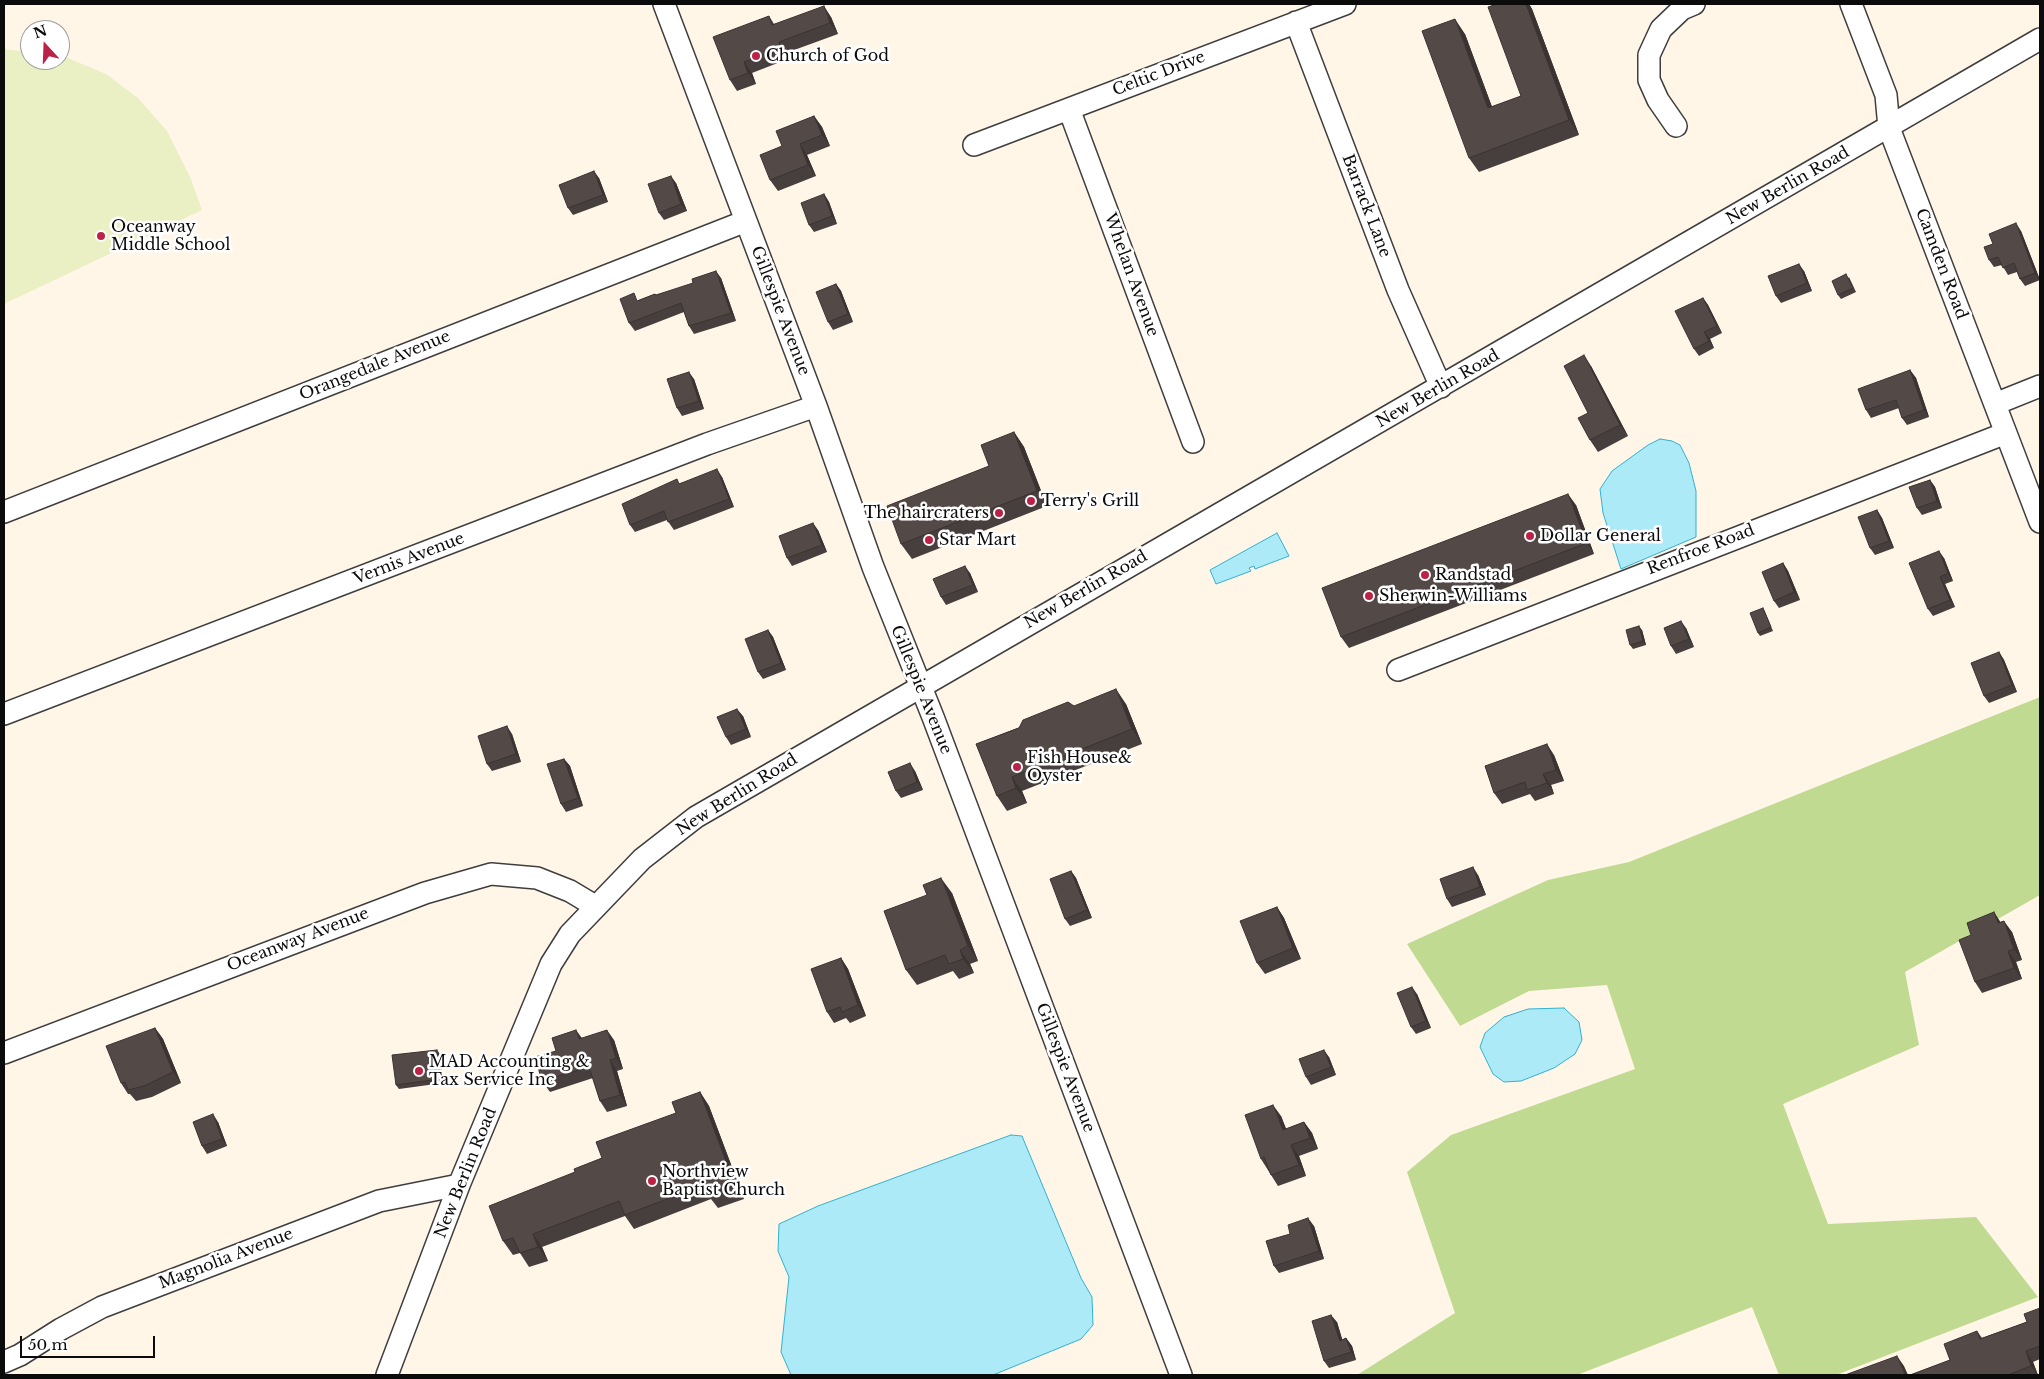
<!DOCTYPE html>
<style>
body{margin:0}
#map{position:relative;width:2044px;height:1379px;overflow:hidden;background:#fff6e8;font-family:"Libre Baskerville",serif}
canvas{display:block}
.frame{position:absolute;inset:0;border:5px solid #0b0b0b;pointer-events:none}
.north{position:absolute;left:20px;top:20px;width:50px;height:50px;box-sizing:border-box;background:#fff;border:1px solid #9d9d9d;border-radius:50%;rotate:340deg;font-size:14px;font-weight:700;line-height:20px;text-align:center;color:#0b0b0b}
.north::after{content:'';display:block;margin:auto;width:18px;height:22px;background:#bb2248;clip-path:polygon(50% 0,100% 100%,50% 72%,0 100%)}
.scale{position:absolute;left:20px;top:1336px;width:135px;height:22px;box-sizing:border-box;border:2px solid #0b0b0b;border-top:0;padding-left:6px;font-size:15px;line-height:18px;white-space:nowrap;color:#0b0b0b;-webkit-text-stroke:4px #fff;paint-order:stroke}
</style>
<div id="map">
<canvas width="2044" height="1379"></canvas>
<div class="frame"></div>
<div class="north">N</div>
<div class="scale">50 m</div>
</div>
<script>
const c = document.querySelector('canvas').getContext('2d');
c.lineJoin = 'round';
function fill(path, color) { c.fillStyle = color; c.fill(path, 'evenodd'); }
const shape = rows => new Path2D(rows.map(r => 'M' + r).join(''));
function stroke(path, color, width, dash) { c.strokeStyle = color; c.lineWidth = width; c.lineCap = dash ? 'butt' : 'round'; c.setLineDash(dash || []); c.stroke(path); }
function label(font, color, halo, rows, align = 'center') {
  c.font = font + ' "Libre Baskerville",serif'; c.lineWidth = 5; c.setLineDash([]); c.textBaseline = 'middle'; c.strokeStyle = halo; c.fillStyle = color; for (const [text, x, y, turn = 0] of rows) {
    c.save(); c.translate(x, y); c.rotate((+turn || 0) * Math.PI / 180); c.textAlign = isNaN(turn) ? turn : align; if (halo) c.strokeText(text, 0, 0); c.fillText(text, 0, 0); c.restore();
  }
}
fill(shape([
 [2040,697,2040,895,1905,972,1919,1045,1783,1104,1828,1224,1976,1217,2038,1297,1836,1375,1779,1375,1752,1307,1577,1375,1357,1375,1455,1313,1407,1172,1451,1135,1635,1069,1607,985,1529,991,1460,1026,1407,944,1548,880,1629,862]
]), '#c1da92');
fill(shape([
 [4,49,30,52,30,60,60,60,60,56,63,56,106,74,138,98,167,131,191,179,202,210,4,304]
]), '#eaf0c4');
const water = shape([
 [1660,439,1672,441,1680,445,1689,463,1696,491,1696,537,1621,569,1603,513,1600,489,1612,471,1648,445,1660,439],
 [1277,533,1289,556,1255,569,1254,566,1249,568,1251,571,1216,584,1210,570,1277,533],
 [1564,1008,1579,1022,1582,1040,1575,1054,1554,1068,1521,1081,1504,1082,1493,1074,1480,1047,1485,1033,1504,1017,1528,1009,1564,1008],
 [1011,1135,1022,1136,1081,1278,1092,1297,1093,1325,1081,1339,993,1375,791,1375,781,1352,789,1277,778,1251,779,1224,818,1206,1011,1135]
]);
fill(water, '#aceaf7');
stroke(water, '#33b0cf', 1);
const minor = shape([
 [664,4,816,406,873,567,933,717,1181,1375],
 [1851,4,1886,95,1889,128,2040,522],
 [1296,22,1398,290,1441,387],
 [1069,109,1193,442],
 [1676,126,1658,100,1649,80,1649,55,1661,29,1682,9,1694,4],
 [974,145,1345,4],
 [1995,404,2040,386],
 [4,512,746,221],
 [1398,670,2006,433],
 [4,714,707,444,816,406],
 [4,1053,425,893,491,874,537,878,570,891,595,906],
 [4,1362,20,1355,61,1329,102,1307,379,1201,459,1185],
 [387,1375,459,1185,551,964,570,934,642,859,696,817,2040,39]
]);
stroke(minor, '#3e3e3e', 24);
stroke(minor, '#fff', 21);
fill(shape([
 [1497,4,1529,4,1532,9,1579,135,1479,172,1469,158,1465,34,1492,107,1521,96],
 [769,16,774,24,831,17,838,34,786,53,788,59,752,73,756,84,737,91,730,80],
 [814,116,822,127,830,146,807,155,816,176,778,191,770,180,782,146],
 [599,178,608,202,573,215,568,208],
 [676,183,687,211,664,220,659,213],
 [824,194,829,202,837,224,814,232,809,225],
 [2021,231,2040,280,2025,286,2020,279,2017,272,2008,275,2002,265,1994,267,1989,260,1993,244],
 [1804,271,1812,291,1781,303,1776,296],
 [1849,277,1856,292,1841,299,1838,295],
 [721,278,736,321,694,334,689,326,684,312,635,331,629,323,639,300,655,294,656,295],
 [836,284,841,291,853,322,833,330,828,322],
 [1703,298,1708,305,1722,333,1710,339,1714,348,1699,356,1694,349],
 [1591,366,1628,436,1598,452,1590,440,1588,413],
 [1910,370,1916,378,1929,417,1907,425,1902,418,1899,408,1871,418,1866,410],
 [694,379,704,409,682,416,677,408],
 [1014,432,1024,447,1047,506,912,559,901,544,989,466],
 [722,477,734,507,674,530,667,520,635,532,630,525,680,483],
 [1930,480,1935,487,1942,508,1922,515,1917,508],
 [1576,505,1594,554,1349,648,1341,637],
 [1877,510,1882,518,1894,548,1875,555,1870,548],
 [818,530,827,552,792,566,787,558],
 [1944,558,1953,581,1945,584,1955,607,1933,616,1928,609],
 [1783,563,1788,571,1800,600,1779,608,1774,601],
 [970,573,978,592,946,605,941,597],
 [1763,608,1765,612,1773,631,1760,636,1758,633],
 [1686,628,1694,647,1676,654,1671,646],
 [768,630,773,637,786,670,763,679,758,672],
 [1642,630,1646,645,1633,649,1630,645],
 [1999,652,2004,660,2017,692,1989,703,1984,696],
 [1126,704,1142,744,1022,791,1027,803,1007,811,997,796,976,744,1074,706],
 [743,716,751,737,731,745,726,737],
 [512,734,521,762,492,771,487,764],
 [1554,755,1564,781,1551,785,1554,794,1535,801,1530,794,1502,804,1494,793],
 [564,759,570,766,583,806,566,812,561,804],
 [915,771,923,790,901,798,896,791],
 [1071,871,1076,878,1092,918,1070,926,1065,919],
 [1478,875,1486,895,1452,907,1447,899],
 [952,893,978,961,970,964,974,973,959,979,953,971,917,985,906,970],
 [1277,907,1284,918,1301,959,1265,974,1257,963],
 [1994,912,2000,922,2012,932,2022,960,2016,962,2022,979,1982,993,1975,982,1971,935],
 [841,958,848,969,866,1016,850,1023,846,1018,834,1023,827,1012],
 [1417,994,1431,1028,1416,1034,1411,1027],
 [155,1028,163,1039,181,1083,152,1097,136,1101,130,1094,128,1094,121,1083],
 [582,1038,614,1040,623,1069,617,1071,627,1106,607,1112,600,1101,593,1078,550,1092,542,1081,556,1051],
 [440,1054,443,1083,399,1089,396,1085],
 [1329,1057,1336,1075,1311,1085,1306,1077],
 [700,1092,709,1106,744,1199,718,1208,711,1199,634,1229,625,1216,542,1247,548,1261,529,1267,520,1253,513,1255,503,1241,575,1172,602,1158,676,1113],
 [1281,1116,1286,1129,1304,1122,1312,1133,1318,1149,1299,1156,1306,1176,1278,1186,1261,1159],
 [218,1122,227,1146,207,1154,202,1146],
 [1314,1226,1324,1259,1279,1273,1274,1266,1290,1234],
 [2040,1308,2040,1359,2033,1362,2038,1375,1910,1375,1950,1360,1977,1331,1982,1338,2027,1322],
 [1337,1322,1342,1340,1346,1338,1352,1346,1356,1360,1329,1368,1324,1361]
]), '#473f3d');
fill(shape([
 [1526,4,1529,4,1532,9,1579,135,1569,120],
 [824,6,831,17,838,34,830,23],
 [1455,19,1465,34,1498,123,1488,108],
 [779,42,786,53,788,59,781,48],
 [744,62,752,73,756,84,748,73],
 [814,116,822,127,830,146,822,135],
 [800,144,807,155,816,176,808,165],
 [594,171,599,178,608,202,603,195],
 [671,176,676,183,687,211,681,204],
 [824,194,829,202,837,224,832,216],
 [2016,223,2021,231,2040,280,2035,273],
 [1799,264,1804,271,1812,291,1807,283],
 [716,271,721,278,736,321,731,313],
 [836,284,841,291,853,322,848,314],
 [1703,298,1708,305,1722,333,1717,326],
 [1704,332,1710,339,1714,348,1709,341],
 [1584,355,1591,366,1628,436,1620,425],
 [1910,370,1916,378,1929,417,1924,410],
 [689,372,694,379,704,409,699,401],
 [1014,432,1024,447,1047,506,1037,491],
 [717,469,722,477,734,507,729,499],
 [1930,480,1935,487,1942,508,1937,501],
 [1568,494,1576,505,1594,554,1587,543],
 [1877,510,1882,518,1894,548,1889,541],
 [813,523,818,530,827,552,822,545],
 [1939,551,1944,558,1953,581,1948,573],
 [1783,563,1788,571,1800,600,1794,592],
 [965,566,970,573,978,592,973,585],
 [1940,577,1945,584,1955,607,1950,600],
 [1681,621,1686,628,1694,647,1689,639],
 [1639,626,1642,630,1646,645,1643,641],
 [768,630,773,637,786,670,781,663],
 [1999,652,2004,660,2017,692,2012,685],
 [1116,689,1126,704,1142,744,1132,729],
 [737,709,743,716,751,737,746,729],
 [507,726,512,734,521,762,516,754],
 [1547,744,1554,755,1564,781,1556,770],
 [564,759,570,766,583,806,578,798],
 [910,763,915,771,923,790,917,782],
 [1543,774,1551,785,1554,794,1547,783],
 [1012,777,1022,791,1027,803,1016,788],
 [1473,867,1478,875,1486,895,1480,887],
 [1071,871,1076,878,1092,918,1087,910],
 [941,878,952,893,978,961,968,946],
 [1277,907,1284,918,1301,959,1293,948],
 [1994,912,2001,923,1998,923],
 [2004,921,2012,932,2022,960,2014,949],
 [960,950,970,964,974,973,963,959],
 [2008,951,2016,962,2022,979,2014,968],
 [841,958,848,969,866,1016,858,1005],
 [1412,987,1417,994,1431,1028,1426,1021],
 [155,1028,163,1039,181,1083,173,1072],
 [576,1030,584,1041,579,1039],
 [607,1030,614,1040,623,1069,616,1058],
 [437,1050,440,1054,443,1083,440,1079],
 [1324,1050,1329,1057,1336,1075,1331,1067],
 [610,1060,617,1071,627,1106,620,1095],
 [700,1092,709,1106,744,1199,735,1185],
 [1273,1105,1281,1116,1291,1141,1283,1130],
 [213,1114,218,1122,227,1146,222,1139],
 [1304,1122,1312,1133,1318,1149,1310,1138],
 [1291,1145,1299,1156,1306,1176,1299,1165],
 [1308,1218,1314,1226,1324,1259,1319,1251],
 [533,1234,542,1247,548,1261,538,1247],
 [1331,1315,1337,1322,1345,1348,1340,1341],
 [1346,1338,1352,1346,1356,1360,1351,1352],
 [2026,1351,2033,1362,2038,1375,2031,1366],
 [1897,1356,1904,1366,1908,1375,1905,1375]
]), '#3a3332');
const building = shape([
 [1497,4,1526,4,1569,120,1469,158,1422,31,1455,19,1488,108,1521,96,1488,7,1497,4],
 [824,6,830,23,779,42,781,48,744,62,748,73,730,80,713,37,769,16,772,25,824,6],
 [814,116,822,135,800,144,808,165,770,180,760,155,782,146,776,131,814,116],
 [594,171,603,195,568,208,559,185,594,171],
 [671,176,681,204,659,213,648,184,671,176],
 [824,194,832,216,809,225,801,203,824,194],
 [2016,223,2035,273,2020,279,2014,263,2003,268,1998,257,1989,260,1984,247,1993,244,1989,234,2016,223],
 [1799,264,1807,283,1776,296,1768,276,1799,264],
 [716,271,731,313,689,326,681,303,629,323,620,299,634,293,637,301,655,294,656,295,693,283,692,279,716,271],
 [1846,274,1853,288,1838,295,1832,281,1846,274],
 [836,284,848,314,828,322,816,292,836,284],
 [1703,298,1717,326,1704,332,1709,341,1694,349,1675,311,1703,298],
 [1584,355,1620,425,1590,440,1578,418,1588,413,1564,366,1584,355],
 [1910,370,1924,410,1902,418,1896,400,1866,410,1858,389,1910,370],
 [689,372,699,401,677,408,667,379,689,372],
 [1014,432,1037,491,901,544,887,506,989,466,981,445,1014,432],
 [717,469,729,499,668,522,664,511,630,525,622,504,677,479,679,484,717,469],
 [1930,480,1937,501,1917,508,1909,487,1930,480],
 [1568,494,1587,543,1341,637,1322,588,1568,494],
 [1877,510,1889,541,1870,548,1858,517,1877,510],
 [813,523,822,545,787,558,779,536,813,523],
 [1939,551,1948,573,1940,577,1950,600,1928,609,1909,563,1939,551],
 [1783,563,1794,592,1774,601,1762,572,1783,563],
 [965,566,973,585,941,597,933,579,965,566],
 [1763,608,1771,627,1758,633,1750,613,1763,608],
 [1681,621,1689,639,1671,646,1664,628,1681,621],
 [1639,626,1643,641,1630,645,1626,630,1639,626],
 [768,630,781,663,758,672,745,639,768,630],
 [1999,652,2012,685,1984,696,1971,663,1999,652],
 [1116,689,1132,729,1012,777,1016,788,997,796,976,744,1019,728,1023,720,1068,702,1074,706,1116,689],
 [737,709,746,729,726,737,717,717,737,709],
 [507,726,516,754,487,764,478,736,507,726],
 [1547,744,1556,770,1543,774,1547,783,1527,790,1525,782,1494,793,1485,766,1547,744],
 [564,759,578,798,561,804,547,764,564,759],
 [910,763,917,782,896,791,888,772,910,763],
 [1473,867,1480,887,1447,899,1440,879,1473,867],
 [1071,871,1087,910,1065,919,1050,879,1071,871],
 [941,878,968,946,960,950,963,959,949,964,945,955,906,970,884,911,927,895,923,885,941,878],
 [1277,907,1293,948,1257,963,1240,921,1277,907],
 [1994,912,1998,923,2004,921,2014,949,2008,951,2014,968,1975,982,1959,940,1971,935,1967,923,1994,912],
 [841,958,858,1005,842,1012,840,1007,827,1012,811,969,841,958],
 [1412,987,1426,1021,1411,1027,1397,993,1412,987],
 [155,1028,173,1072,144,1086,128,1090,125,1082,121,1083,106,1046,155,1028],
 [576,1030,579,1039,607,1030,616,1058,610,1060,620,1095,600,1101,589,1067,542,1081,535,1057,556,1051,552,1038,576,1030],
 [437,1050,440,1079,396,1085,392,1055,437,1050],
 [1324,1050,1331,1067,1306,1077,1299,1059,1324,1050],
 [700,1092,735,1185,708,1194,704,1185,625,1215,619,1201,533,1234,538,1247,520,1253,513,1238,503,1241,489,1206,575,1172,574,1169,602,1158,596,1142,676,1113,672,1102,700,1092],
 [1273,1105,1283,1130,1304,1122,1310,1138,1291,1145,1299,1165,1271,1175,1264,1157,1261,1159,1245,1115,1273,1105],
 [213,1114,222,1139,202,1146,193,1122,213,1114],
 [1308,1218,1319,1251,1274,1266,1266,1241,1290,1234,1288,1225,1308,1218],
 [2040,1308,2040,1346,2026,1351,2031,1366,2008,1375,1910,1375,1950,1360,1944,1344,1977,1331,1980,1339,2027,1322,2024,1314,2040,1308],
 [1331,1315,1340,1341,1346,1338,1351,1352,1324,1361,1312,1321,1331,1315],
 [1897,1356,1905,1375,1845,1375,1897,1356]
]);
fill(building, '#534947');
stroke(building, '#3a3332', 1);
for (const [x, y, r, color] of [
 [756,56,5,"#bb2248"],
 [101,236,5,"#bb2248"],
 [1031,501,5,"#bb2248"],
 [999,513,5,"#bb2248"],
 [1530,536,5,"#bb2248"],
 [929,540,5,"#bb2248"],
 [1425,575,5,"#bb2248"],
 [1369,596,5,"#bb2248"],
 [1017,767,5,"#bb2248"],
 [419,1071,5,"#bb2248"],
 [652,1181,5,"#bb2248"]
]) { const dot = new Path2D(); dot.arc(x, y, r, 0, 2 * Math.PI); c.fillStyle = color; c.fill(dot); stroke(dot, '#fff', 2); }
label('16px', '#0b0b0b', '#fff', [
 ["Church of God",766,56],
 ["Oceanway",111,227],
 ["Middle School",111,245],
 ["Terry's Grill",1041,501],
 ["The haircraters",989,513,"right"],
 ["Dollar General",1540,536],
 ["Star Mart",939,540],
 ["Randstad",1435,575],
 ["Sherwin-Williams",1379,596],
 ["Fish House&",1027,758],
 ["Oyster",1027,776],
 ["MAD Accounting &",429,1062],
 ["Tax Service Inc",429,1080],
 ["Northview",662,1172],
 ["Baptist Church",662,1190]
], 'left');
label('16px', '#0b0b0b', '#fff', [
 ["Celtic Drive",1159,74,-21],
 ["New Berlin Road",1788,186,-30],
 ["Barrack Lane",1366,206,69],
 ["Camden Road",1941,264,69],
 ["Whelan Avenue",1131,275,70],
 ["Gillespie Avenue",780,311,69],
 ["Orangedale Avenue",375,366,-22],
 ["New Berlin Road",1438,389,-30],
 ["Renfroe Road",1701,550,-21],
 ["Vernis Avenue",409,559,-21],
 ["New Berlin Road",1086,590,-30],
 ["Gillespie Avenue",921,690,68],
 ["New Berlin Road",737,795,-32],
 ["Oceanway Avenue",298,940,-21],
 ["Gillespie Avenue",1065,1068,69],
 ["New Berlin Road",466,1173,-68],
 ["Magnolia Avenue",226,1259,-21]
]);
</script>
